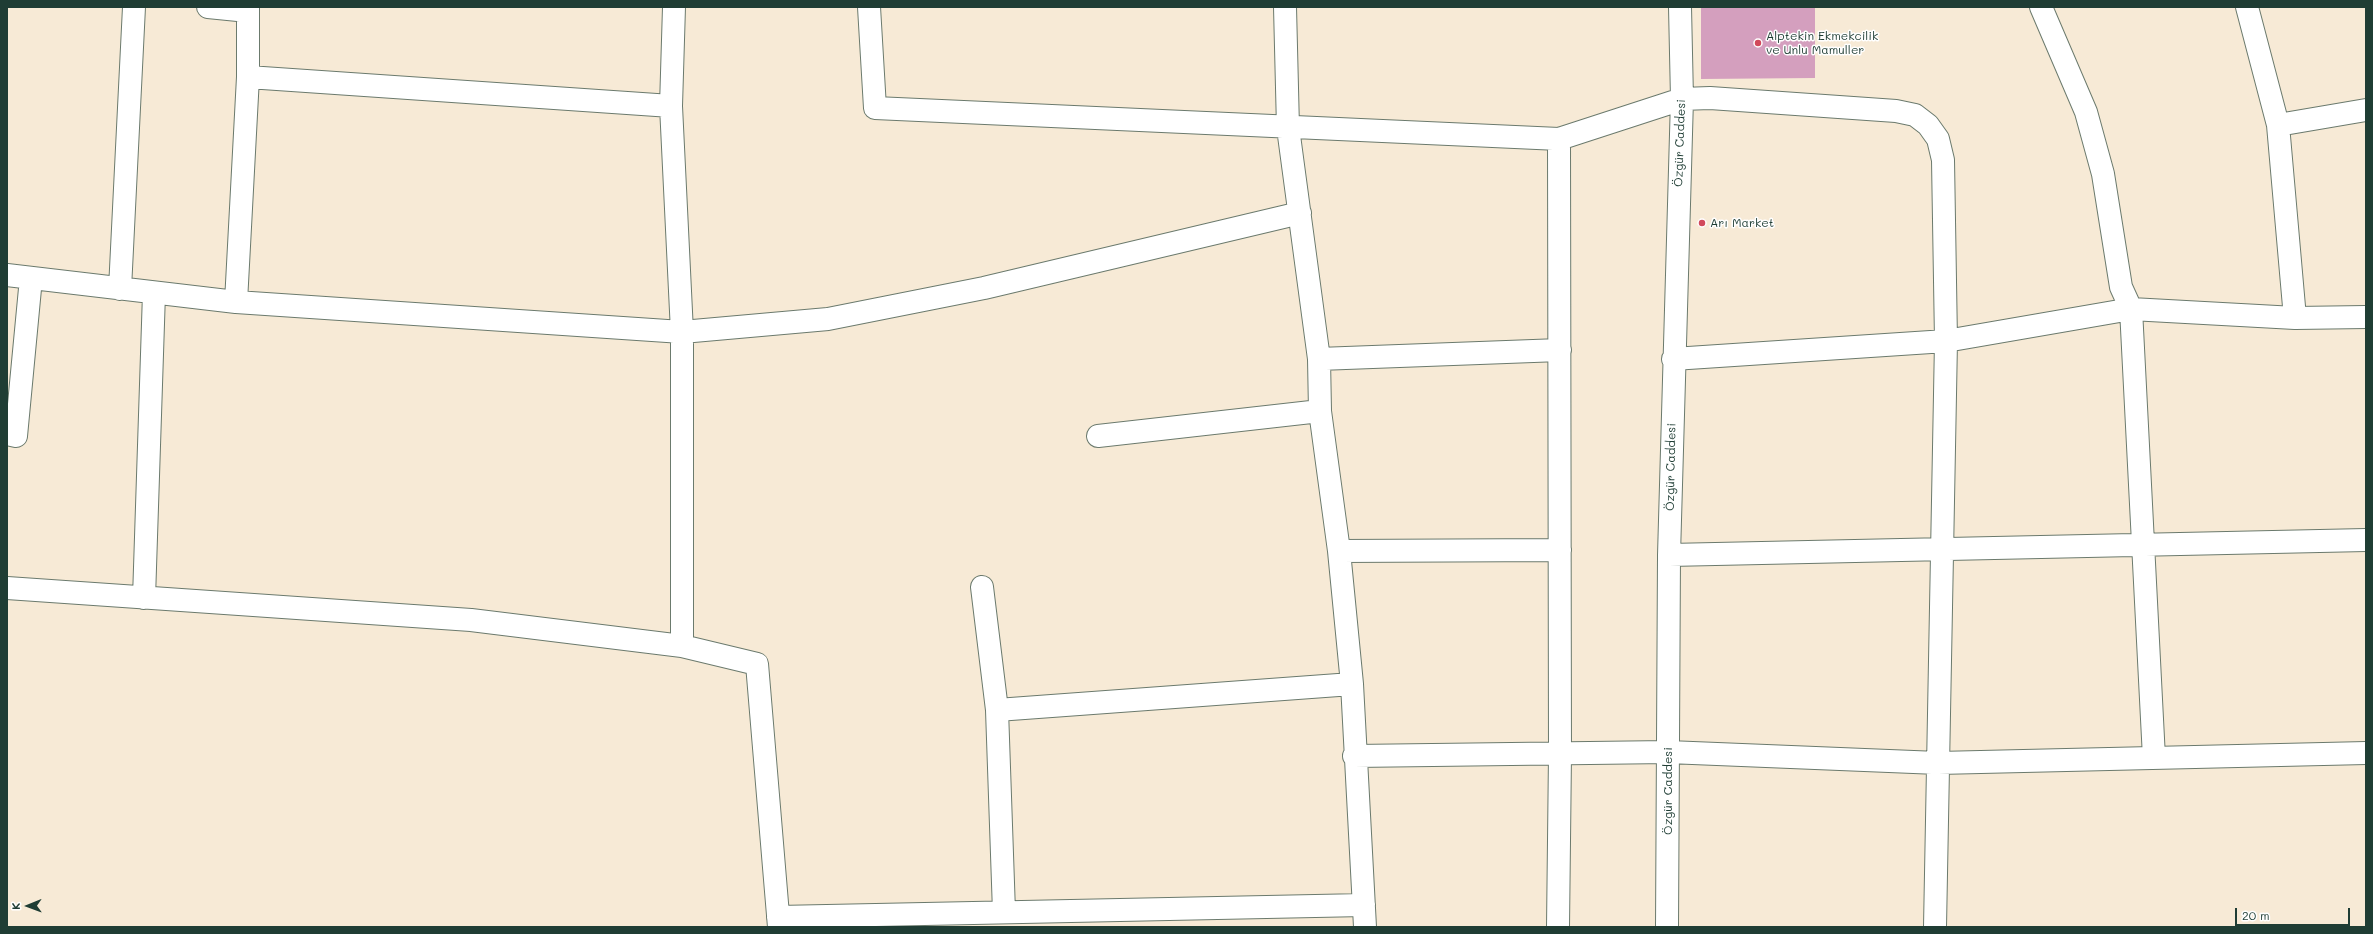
<!DOCTYPE html>
<meta charset="utf-8">
<style>
body{margin:0}
#map{position:relative;width:2373px;height:934px;overflow:hidden;background:#f7ead6;font-family:Mali,sans-serif}
canvas{display:block}
.frame{position:absolute;inset:0;border:8px solid #1f3d34;pointer-events:none}
.north{position:absolute;left:8px;top:886px;width:40px;height:40px;-webkit-text-stroke:3px #fff;paint-order:stroke;rotate:269deg;font-size:11px;font-weight:700;line-height:16px;text-align:center;color:#1f3d34}
.north::after{content:'';display:block;margin:auto;width:14px;height:18px;background:#1f3d34;clip-path:polygon(50% 0,100% 100%,50% 72%,0 100%)}
.scale{position:absolute;left:2235px;top:908px;width:115px;height:18px;box-sizing:border-box;border:2px solid #1f3d34;border-top:0;padding-left:5px;font-size:12px;line-height:14px;white-space:nowrap;color:#1f3d34;-webkit-text-stroke:3px #fff;paint-order:stroke}
</style>
<div id="map">
<canvas width="2373" height="934"></canvas>
<div class="frame"></div>
<div class="north">K</div>
<div class="scale">20 m</div>
</div>
<script>
const c = document.querySelector('canvas').getContext('2d');
c.lineJoin = 'round';
function fill(path, color) { c.fillStyle = color; c.fill(path, 'evenodd'); }
const shape = rows => new Path2D(rows.map(r => 'M' + r).join(''));
function stroke(path, color, width, dash) { c.strokeStyle = color; c.lineWidth = width; c.lineCap = dash ? 'butt' : 'round'; c.setLineDash(dash || []); c.stroke(path); }
function label(font, color, halo, rows, align = 'center') {
  c.font = font + ' Mali,sans-serif'; c.lineWidth = 3; c.setLineDash([]); c.textBaseline = 'middle'; c.strokeStyle = halo; c.fillStyle = color; for (const [text, x, y, turn = 0] of rows) {
    c.save(); c.translate(x, y); c.rotate((+turn || 0) * Math.PI / 180); c.textAlign = isNaN(turn) ? turn : align; if (halo) c.strokeText(text, 0, 0); c.fillText(text, 0, 0); c.restore();
  }
}
fill(shape([
 [1701,7,1815,7,1815,78,1701,79]
]), '#d49fbe');
const minor = shape([
 [208,7,248,11],
 [674,7,671,106,682,332,682,646],
 [869,7,875,108,1559,139,1682,99,1710,98,1896,111,1915,115,1928,125,1938,139,1943,160,1946,341,1935,927],
 [1285,7,1288,128,1319,359,1320,411,1339,551,1352,684,1365,927],
 [2041,7,2086,112,2103,174,2121,287,2131,309,2154,758],
 [2247,7,2278,125,2295,318],
 [248,77,671,106],
 [2278,125,2366,110],
 [7,275,236,302,682,332,828,319,984,288,1300,213],
 [120,289,134,7],
 [236,302,248,77,248,7],
 [1319,359,1560,350],
 [1673,359,1946,341,2131,309,2295,318,2366,317],
 [7,434,16,436,31,278],
 [1098,436,1320,411],
 [1339,551,1560,550],
 [1669,555,2366,540],
 [982,587,997,710,1004,912],
 [7,588,471,620,682,646,757,664,779,927],
 [144,598,154,293],
 [997,710,1352,684],
 [1354,756,1668,752,1938,763,2366,753],
 [778,917,1364,905],
 [1558,927,1560,754,1559,139],
 [1667,927,1669,555,1682,99,1680,7]
]);
stroke(minor, '#6b7a6d', 24);
stroke(minor, '#fff', 22);
for (const [x, y, r, color] of [
 [1758,43,4,"#d1495b"],
 [1702,223,4,"#d1495b"]
]) { const dot = new Path2D(); dot.arc(x, y, r, 0, 2 * Math.PI); c.fillStyle = color; c.fill(dot); stroke(dot, '#fff', 1.5); }
label('12px', '#1f3d34', '#fff', [
 ["Alptekin Ekmekcilik",1766,36],
 ["ve Unlu Mamuller",1766,50],
 ["Arı Market",1710,223]
], 'left');
label('12px', '#1f3d34', '#fff', [
 ["Özgür Caddesi",1680,143,-88],
 ["Özgür Caddesi",1671,467,-89],
 ["Özgür Caddesi",1668,791,-90]
]);
</script>
